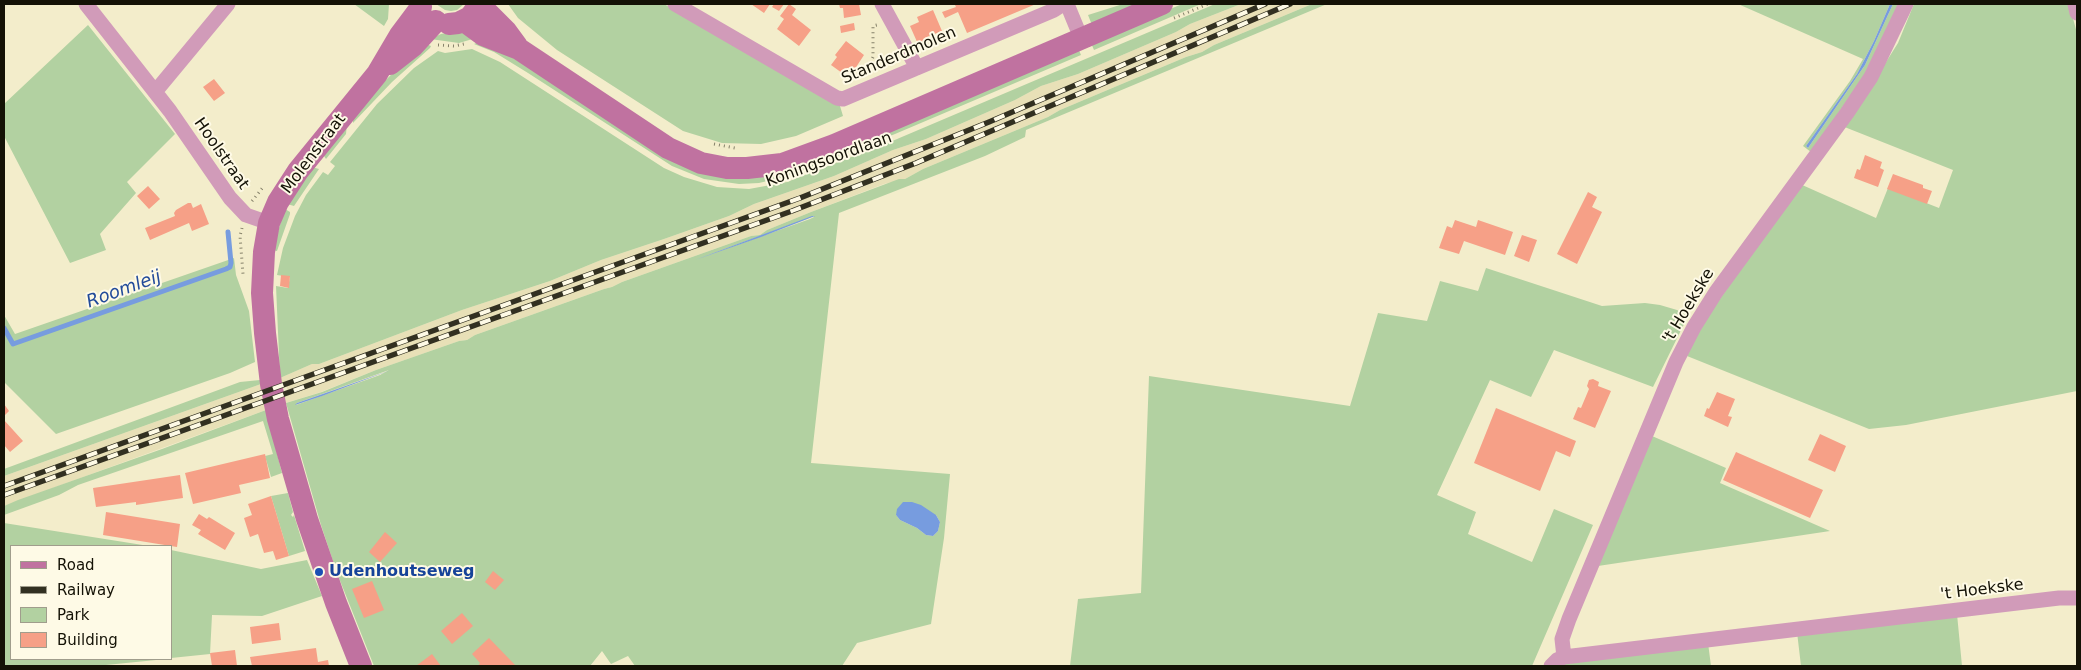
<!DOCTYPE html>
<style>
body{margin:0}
#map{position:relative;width:2081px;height:670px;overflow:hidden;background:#f3edcb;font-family:"DejaVu Sans",sans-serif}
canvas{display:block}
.frame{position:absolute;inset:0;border:5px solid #141206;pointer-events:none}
.legend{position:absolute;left:10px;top:545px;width:162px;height:115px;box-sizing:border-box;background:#fefae6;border:1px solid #a09d8c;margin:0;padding:6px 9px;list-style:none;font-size:15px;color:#141206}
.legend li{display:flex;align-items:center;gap:10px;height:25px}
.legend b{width:25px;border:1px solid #a09d8c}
</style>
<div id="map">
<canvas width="2081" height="670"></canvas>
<div class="frame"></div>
<ul class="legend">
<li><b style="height:6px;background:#c072a0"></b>Road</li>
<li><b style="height:6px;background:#323021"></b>Railway</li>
<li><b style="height:14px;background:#b2d1a1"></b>Park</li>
<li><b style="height:14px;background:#f6a087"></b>Building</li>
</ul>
</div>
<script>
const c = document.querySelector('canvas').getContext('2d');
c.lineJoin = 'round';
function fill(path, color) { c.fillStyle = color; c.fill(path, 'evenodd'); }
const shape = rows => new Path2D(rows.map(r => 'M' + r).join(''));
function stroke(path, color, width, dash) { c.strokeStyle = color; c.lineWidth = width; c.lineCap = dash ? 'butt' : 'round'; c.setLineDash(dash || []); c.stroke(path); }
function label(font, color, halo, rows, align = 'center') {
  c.font = font + ' "DejaVu Sans",sans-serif'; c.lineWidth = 4; c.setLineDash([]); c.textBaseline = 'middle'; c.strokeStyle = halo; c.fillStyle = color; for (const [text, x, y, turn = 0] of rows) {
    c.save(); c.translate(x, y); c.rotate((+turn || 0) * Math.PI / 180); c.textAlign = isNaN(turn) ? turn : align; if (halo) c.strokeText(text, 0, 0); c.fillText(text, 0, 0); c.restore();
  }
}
fill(shape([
 [1241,4,1312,4,1214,45,1202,52,1186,57,1060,110,1048,117,923,169,905,179,884,184,811,212,767,230,760,235,751,236,622,282,612,287,604,289,475,335,467,340,459,341,376,370,321,392,286,403,284,397,289,395,285,382,281,383,280,378,312,364,319,364,462,310,550,281,601,260,664,239,729,216,754,204,834,176,893,150,926,139,1015,100,1041,86,1078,74,1176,32,1190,24],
 [261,384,262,390,257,392,262,405,265,404,266,410,4,506,4,476]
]), '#e8e0b7');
fill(shape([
 [354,4,389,4,388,19,384,26],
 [436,4,464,4,457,10,451,11,445,10],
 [508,4,664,4,840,106,843,116,796,136,761,144,722,143,683,131,557,50,518,18],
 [1123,4,1142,4,1092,25,1088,15],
 [1182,4,1201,4,1094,50,1091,43],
 [1215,4,1241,4,1190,24,1176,32,1078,74,1041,86,1015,100,926,139,893,150,834,176,754,204,729,216,664,239,601,260,550,281,462,310,319,364,312,364,280,378,276,286,288,288,290,277,277,275,283,248,295,216,306,195,323,172,328,175,335,166,330,162,377,104,414,68,438,51,445,53,472,49,500,62,664,168,684,177,717,187,749,189,787,182,890,142],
 [1312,4,1327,4,1026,130,1025,137,985,156,839,213,811,463,950,474,944,538,931,624,857,643,842,666,635,666,628,656,611,664,602,651,590,666,374,666,337,573,321,525,286,403,322,392,376,370,459,341,467,340,475,335,604,289,612,287,622,282,751,236,760,235,767,230,811,212,899,179,905,179,923,169,1048,117,1060,110,1186,57,1202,52,1214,45],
 [814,216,814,217,810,219,695,260],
 [389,370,380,375,296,405,297,403],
 [896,515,936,515,940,522,938,531,933,536,926,535,917,528,900,520],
 [1738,4,1890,4,1874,41,1857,74,1806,146,1808,148,1865,65,1893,4,1899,4,1872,65,1811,152,1803,146,1850,81,1863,59],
 [1914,4,2069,4,2077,33,2077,391,1906,425,1869,429,1687,356,1701,326,1800,184,1876,218,1888,188,1939,208,1953,170,1842,126,1881,70,1898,43],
 [88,25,175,134,127,182,136,193,100,234,106,250,70,263,4,136,4,104],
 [451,32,464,33,476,38,459,43,430,39,441,34],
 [481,41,486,42,722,176,1078,48,1081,55,895,134,788,176,759,183,739,184,704,179,672,166,528,73,494,52,474,44],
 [424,43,431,46,430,48,392,82,353,123,353,115,363,102],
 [347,124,346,134,326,159,322,153],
 [312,167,319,169,294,206,287,204],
 [285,209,290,212,290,214,277,251,272,250],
 [234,258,236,275,249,311,255,362,230,373,56,434,4,382,4,315,15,334],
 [1486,268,1602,306,1645,303,1660,305,1677,310,1688,316,1653,387,1554,350,1531,397,1490,380,1437,495,1476,512,1468,534,1532,562,1554,509,1593,525,1532,666,1070,666,1078,599,1141,593,1149,376,1350,406,1378,313,1427,321,1440,281,1478,291],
 [260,380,261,384,4,476,4,469,240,382],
 [266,410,282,473,271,477,265,456,273,454,263,421,78,485,59,495,4,515,4,506,18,500,162,449],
 [1652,436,1726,468,1720,483,1830,531,1598,566],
 [288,493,293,512,291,515,293,517,294,515,305,551,289,556,271,496],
 [4,523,149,546,11,546,11,659,166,659,96,666,4,666],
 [171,550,261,569,307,560,322,596,262,616,212,615,210,654,171,658],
 [1957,614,1962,666,1801,666,1797,632],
 [1708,643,1711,666,1557,666,1558,665]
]), '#b2d1a1');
fill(shape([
 [1890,4,1893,4,1865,65,1808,148,1806,146,1857,74,1874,41],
 [812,216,815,216,761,237,695,260],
 [391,370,322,396,295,405,297,403],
 [903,502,912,502,921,505,936,515,940,522,938,531,933,536,926,535,917,528,900,520,896,515,897,509]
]), '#779cdf');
stroke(shape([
 [4,328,13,344,226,269,230,267,231,263,228,232]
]), '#779cdf', 5);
fill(shape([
 [751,4,770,4,764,13],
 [774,4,784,4,779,11,772,7],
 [789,4,796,9,792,15,811,30,799,46,777,29,784,19,780,16],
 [839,4,859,4,861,15,844,18,843,8,840,8],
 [958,4,1036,4,967,33,958,12,945,18,942,12,956,7,955,5],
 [933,10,942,31,927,37,928,40,918,44,910,26,919,22,917,17],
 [854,23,855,30,841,33,840,26],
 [846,41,864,55,849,78,831,65,837,57,835,55],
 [214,79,225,93,214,101,203,87],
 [1865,155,1882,162,1880,168,1884,170,1878,187,1854,178,1857,169,1860,170],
 [1893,174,1923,185,1923,188,1932,191,1927,204,1887,189],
 [148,186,160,199,149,209,137,196],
 [1588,192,1597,197,1592,207,1602,212,1577,264,1557,254],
 [188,203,191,203,193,208,201,204,209,224,192,231,189,223,150,240,145,228,175,216,174,213,176,210],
 [1455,220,1476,227,1478,220,1513,232,1505,255,1464,241,1459,254,1439,248,1447,226,1452,228],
 [1522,235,1537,240,1529,262,1514,256],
 [281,275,290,276,289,288,280,286],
 [1593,379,1599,382,1598,386,1611,391,1595,428,1573,419,1578,407,1581,408,1589,389,1587,386,1589,380],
 [1717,392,1735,399,1728,416,1732,417,1728,427,1704,416,1707,408,1709,409],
 [4,404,9,411,4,416],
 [1496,408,1576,441,1570,457,1556,451,1540,491,1474,463],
 [4,420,23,441,10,452,4,445],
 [1820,434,1846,446,1835,472,1808,460],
 [1736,452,1823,490,1810,518,1723,480],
 [265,454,270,478,239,485,241,493,193,504,185,473],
 [180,475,183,498,136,505,136,502,96,507,93,488],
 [271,496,289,556,276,560,273,551,264,553,258,534,250,537,244,518,252,515,248,504],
 [106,512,180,524,177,547,103,535],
 [199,514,207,519,209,517,235,533,225,550,198,534,201,530,192,525],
 [385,532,397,543,380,562,369,552],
 [493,571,504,580,495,590,485,582],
 [372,581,384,610,364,618,352,589],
 [462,613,473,626,452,644,441,631],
 [279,623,281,640,252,644,250,627],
 [489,638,516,666,478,666,480,663,472,654],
 [316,648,318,662,328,660,329,666,252,666,250,657],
 [235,650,237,666,212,666,210,653],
 [432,654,441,666,416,666]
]), '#f6a087');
stroke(shape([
 [1174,18,1208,4],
 [438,45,454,46,464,44],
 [867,72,873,57,873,26,877,25],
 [714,144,735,148],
 [252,201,264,186],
 [242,228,240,236,243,274]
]), '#85816a', 3, [1, 4]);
stroke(shape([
 [86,4,170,111,230,198,246,215,269,223],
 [675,4,837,98,843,99,1054,10,1063,4],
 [882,4,917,68],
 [1067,4,1081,38],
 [2075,4,2077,13],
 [155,92,228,4],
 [1564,657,1562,639,1569,619,1676,362,1694,327,1716,292,1847,113,1871,77,1906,4],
 [1551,666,1557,660,1564,657,2059,598,2077,598]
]), '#d19bb9', 15);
stroke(shape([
 [480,5,506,31,517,46],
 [464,21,483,35,519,49,668,148,701,163,727,168,747,168,782,164,834,145,1162,4],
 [449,24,458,23,470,17,480,4],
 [390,64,413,46,436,21],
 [361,666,336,603,307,519,278,419,271,384,265,333,262,293,264,252,269,223,278,202,298,171,377,74,400,35,421,7]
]), '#c072a0', 22);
const rail = shape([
 [4,486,800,198,989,122,1265,4],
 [4,495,792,211,916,163,1290,4]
]);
stroke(rail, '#323021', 5.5);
stroke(rail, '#fefae6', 4, [11]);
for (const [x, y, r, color] of [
 [319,572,5,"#1a4fb4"]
]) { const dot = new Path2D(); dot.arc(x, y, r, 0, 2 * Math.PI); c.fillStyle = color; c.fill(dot); stroke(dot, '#fefae6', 2); }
label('16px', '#141206', '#fefae6', [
 ["Standerdmolen",899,56,-23],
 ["Hoolstraat",221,154,55],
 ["Molenstraat",314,154,-53],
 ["Koningsoordlaan",829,160,-20],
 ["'t Hoekske",1689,306,-59],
 ["'t Hoekske",1982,590,-7]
]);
label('bold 16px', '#164399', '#fefae6', [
 ["Udenhoutseweg",329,572]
], 'left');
label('italic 18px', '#224b9a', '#fefae6', [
 ["Roomleij",124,290,-20]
]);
</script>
